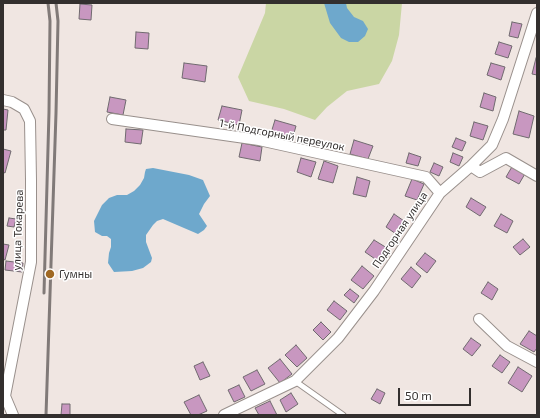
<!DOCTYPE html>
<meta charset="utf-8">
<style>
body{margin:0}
#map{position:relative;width:540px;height:418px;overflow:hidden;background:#f0e6e2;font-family:"Exo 2",sans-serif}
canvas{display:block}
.frame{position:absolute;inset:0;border:4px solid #332f2e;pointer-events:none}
.scale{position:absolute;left:398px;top:388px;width:73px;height:18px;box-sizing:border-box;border:2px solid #332f2e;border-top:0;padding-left:5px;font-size:12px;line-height:14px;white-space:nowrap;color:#332f2e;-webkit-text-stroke:3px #fff;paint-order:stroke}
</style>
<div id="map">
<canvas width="540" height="418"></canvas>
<div class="frame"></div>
<div class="scale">50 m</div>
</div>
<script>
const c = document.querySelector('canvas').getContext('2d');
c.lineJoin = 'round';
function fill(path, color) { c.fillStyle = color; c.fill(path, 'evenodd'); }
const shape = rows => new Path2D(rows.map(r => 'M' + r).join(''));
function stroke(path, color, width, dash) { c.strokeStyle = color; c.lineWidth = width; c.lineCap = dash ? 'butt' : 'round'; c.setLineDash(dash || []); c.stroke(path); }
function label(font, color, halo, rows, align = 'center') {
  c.font = font + ' "Exo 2",sans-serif'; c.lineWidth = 3; c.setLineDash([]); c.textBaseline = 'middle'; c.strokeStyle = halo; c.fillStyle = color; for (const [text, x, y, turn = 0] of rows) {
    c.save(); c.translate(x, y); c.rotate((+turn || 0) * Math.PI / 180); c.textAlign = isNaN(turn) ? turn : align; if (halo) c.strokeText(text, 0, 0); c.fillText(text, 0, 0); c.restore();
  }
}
fill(shape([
 [266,3,402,3,399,35,392,61,379,84,347,91,327,107,315,120,284,109,249,101,238,77,265,13]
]), '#cad6a4');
fill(shape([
 [324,3,346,3,347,8,354,17,363,21,368,29,365,36,358,42,349,42,341,38,330,23],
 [153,168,189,175,203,180,210,196,204,204,199,214,207,226,204,230,198,234,163,219,157,221,153,225,146,235,146,242,152,258,151,262,143,268,132,271,114,272,108,263,109,253,111,247,111,239,107,236,102,236,95,232,94,221,102,205,109,198,117,195,127,195,134,191,140,185,144,178,145,172,146,169]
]), '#6ea8cc');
const building = shape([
 [80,4,92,5,91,20,79,19,80,4],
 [512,22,522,24,518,38,509,36,512,22],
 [136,32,149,33,148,49,135,48,136,32],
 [499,42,512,46,508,58,495,54,499,42],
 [536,58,537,58,537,75,532,74,536,58],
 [184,63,207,66,205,82,182,78,184,63],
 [491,63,505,67,501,80,487,75,491,63],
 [484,93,496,97,493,111,480,107,484,93],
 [110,97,126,100,123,115,107,112,110,97],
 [222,106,242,110,239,125,218,120,222,106],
 [3,109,8,110,6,130,3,130,3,109],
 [519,111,534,116,529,138,513,134,519,111],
 [275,120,296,126,292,140,271,133,275,120],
 [474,122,488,126,483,140,470,136,474,122],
 [126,129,143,130,141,144,125,142,126,129],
 [456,138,466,142,462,151,452,147,456,138],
 [354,140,373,146,368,159,350,154,354,140],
 [242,143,262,147,260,161,239,157,242,143],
 [3,149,11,151,5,173,3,172,3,149],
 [409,153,421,157,418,166,406,163,409,153],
 [453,153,463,157,459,166,450,162,453,153],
 [301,158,316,162,311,177,297,172,301,158],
 [324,161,338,166,333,183,318,179,324,161],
 [434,163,443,167,439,176,430,172,434,163],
 [513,165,526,172,519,184,506,177,513,165],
 [357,177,370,181,366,197,353,194,357,177],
 [412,179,424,184,417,200,405,196,412,179],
 [471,198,486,207,480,216,466,207,471,198],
 [394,214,407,223,399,236,386,227,394,214],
 [501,214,513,221,507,233,494,226,501,214],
 [9,218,16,219,14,227,7,226,9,218],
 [523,239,530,247,520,255,513,247,523,239],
 [374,240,387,248,378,261,365,252,374,240],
 [3,244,9,245,5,260,3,259,3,244],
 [425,253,436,261,427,273,416,264,425,253],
 [6,261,23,263,22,272,5,270,6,261],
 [362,266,374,276,363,289,351,280,362,266],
 [411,267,421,276,412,288,401,279,411,267],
 [488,282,498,289,492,300,481,293,488,282],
 [350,289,359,296,354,303,344,295,350,289],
 [334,301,347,311,340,320,327,310,334,301],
 [321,322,331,332,323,340,313,330,321,322],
 [529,331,537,336,537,348,534,352,520,344,529,331],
 [471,338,481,345,472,356,463,349,471,338],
 [296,345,307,358,297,367,285,355,296,345],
 [500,355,510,362,502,373,492,366,500,355],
 [280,359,292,374,280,383,268,368,280,359],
 [203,362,210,376,200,380,194,366,203,362],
 [518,367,532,376,522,392,508,383,518,367],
 [257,370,265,384,251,391,243,377,257,370],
 [239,385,245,397,234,402,228,390,239,385],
 [377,389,385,393,380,404,371,399,377,389],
 [291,393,298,404,286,412,280,400,291,393],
 [199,395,207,411,198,415,191,415,184,402,199,395],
 [270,401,277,415,259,415,255,408,270,401],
 [62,404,70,404,70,415,61,415,62,404]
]);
fill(building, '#c897c0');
stroke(building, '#706a6f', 1);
const lane = shape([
 [295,381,343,415]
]);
const street = shape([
 [3,100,12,102,24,109,30,121,31,180,31,262,5,396,3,398],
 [112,119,259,140,426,177,440,193],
 [471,166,480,172,506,158,537,176],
 [479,319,507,346,537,362],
 [5,396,13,415],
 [224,415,295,381,338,338,374,291,440,193,471,166,492,145,503,119,537,13]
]);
stroke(lane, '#99908c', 7);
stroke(street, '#99908c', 12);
stroke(lane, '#fff', 5);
stroke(street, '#fff', 10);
stroke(shape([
 [44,293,49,112,50,21,48,3],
 [46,415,56,113,58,21,56,3]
]), '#817a78', 3);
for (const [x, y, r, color] of [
 [50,274,5,"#a06924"]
]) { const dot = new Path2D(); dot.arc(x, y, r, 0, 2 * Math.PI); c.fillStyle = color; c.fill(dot); stroke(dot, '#fff', 1.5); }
label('11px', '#332f2e', '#fff', [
 ["1-й Подгорный переулок",282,135,11],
 ["улица Токарева",18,230,-88],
 ["Подгорная улица",400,230,-56]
]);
label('11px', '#332f2e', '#fff', [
 ["Гумны",59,274]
], 'left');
</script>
